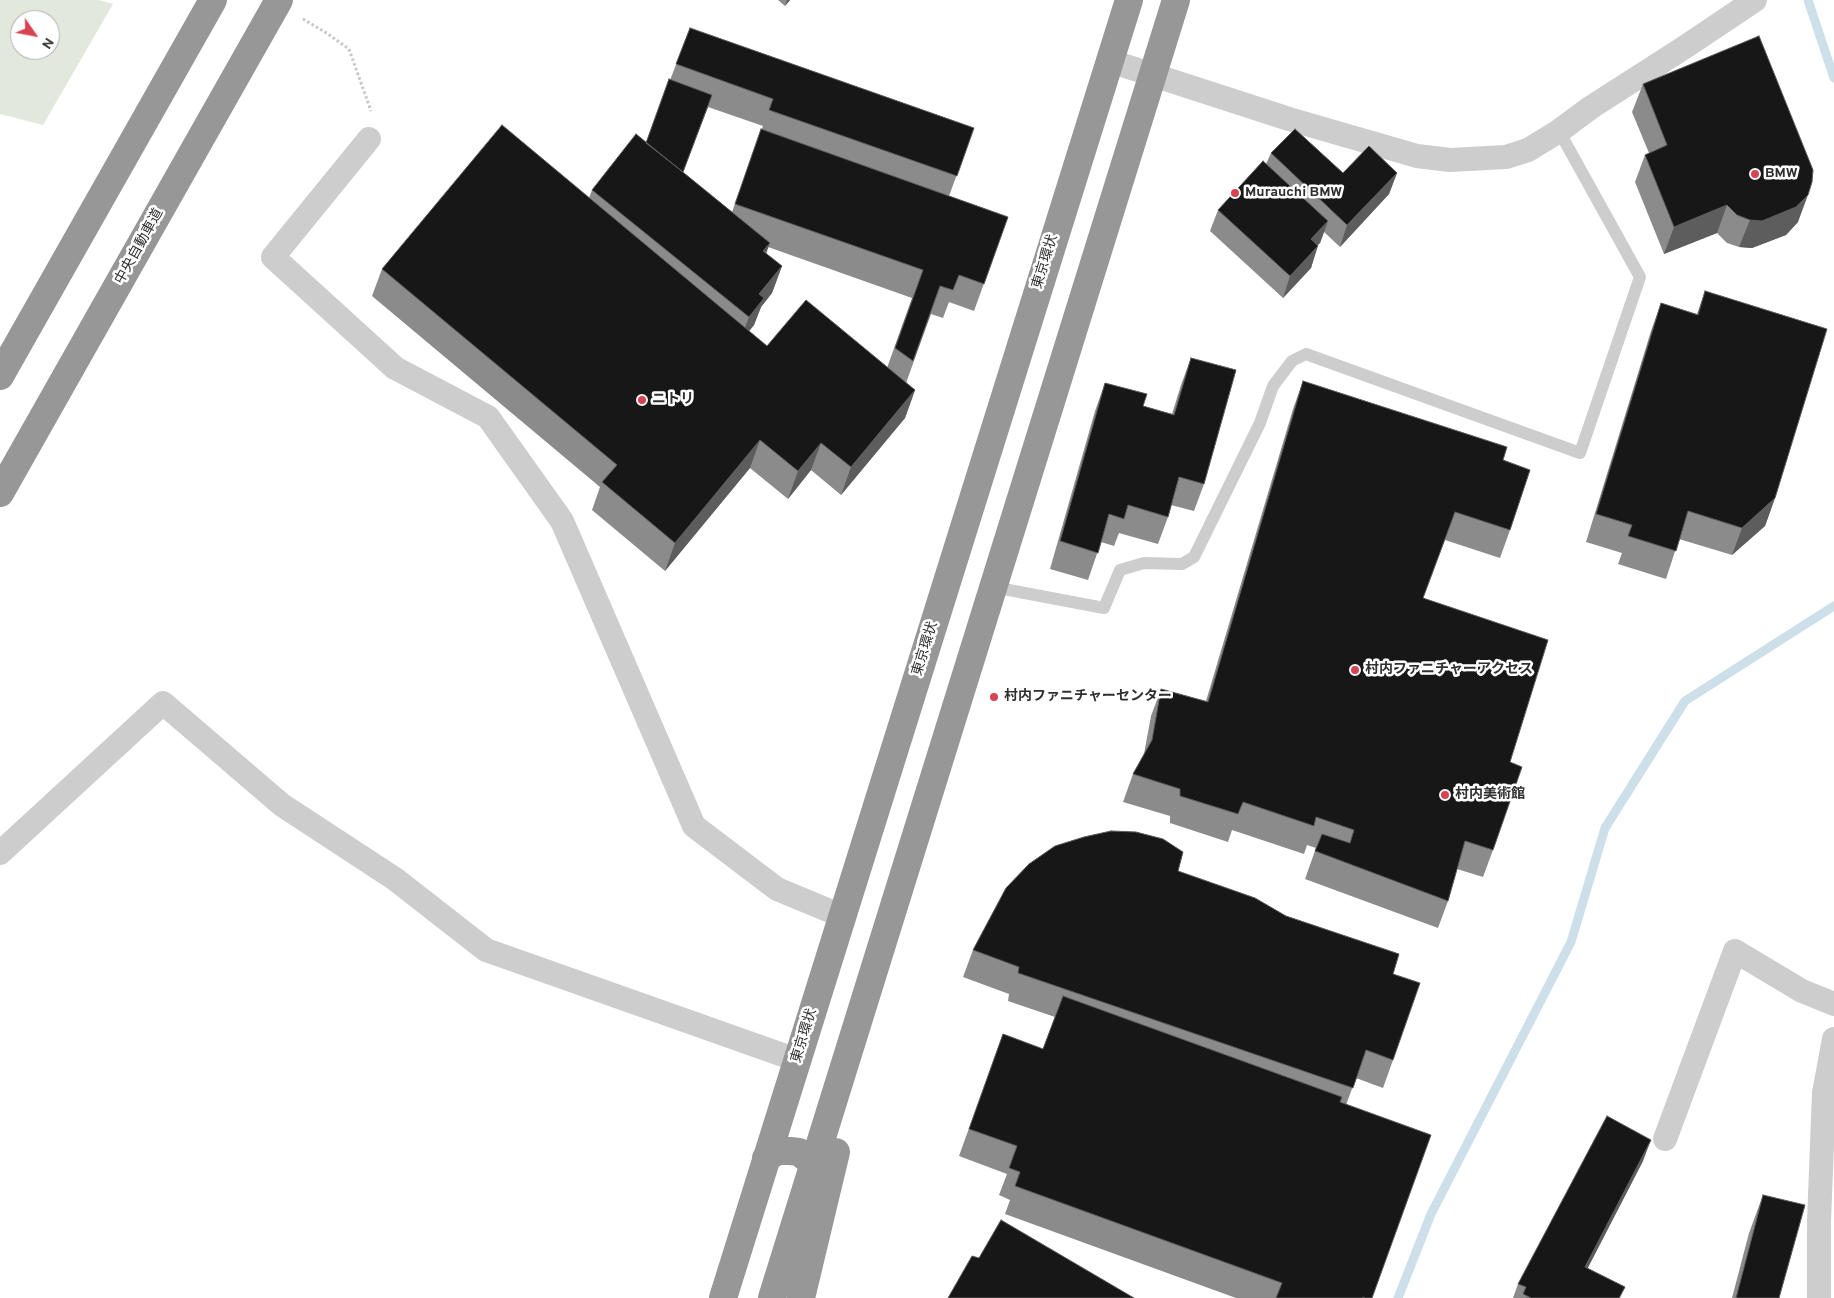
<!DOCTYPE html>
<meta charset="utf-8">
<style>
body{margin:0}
#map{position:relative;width:1834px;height:1298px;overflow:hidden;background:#fff;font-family:Overpass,sans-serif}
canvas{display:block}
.north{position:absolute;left:10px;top:10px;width:50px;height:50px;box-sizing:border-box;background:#fff;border:1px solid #acacac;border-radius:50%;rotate:123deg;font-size:14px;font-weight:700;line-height:20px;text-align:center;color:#303030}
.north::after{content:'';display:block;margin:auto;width:18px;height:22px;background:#d64351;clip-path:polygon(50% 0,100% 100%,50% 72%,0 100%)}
</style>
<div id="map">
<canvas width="1834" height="1298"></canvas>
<div class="north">N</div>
</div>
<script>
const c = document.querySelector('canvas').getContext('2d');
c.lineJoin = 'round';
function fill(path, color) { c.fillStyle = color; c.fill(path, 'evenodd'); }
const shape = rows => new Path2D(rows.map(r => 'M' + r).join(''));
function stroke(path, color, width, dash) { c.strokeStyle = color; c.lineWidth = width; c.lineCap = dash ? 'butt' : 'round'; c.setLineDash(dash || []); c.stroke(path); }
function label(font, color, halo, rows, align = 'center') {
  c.font = font + ' Overpass,"Noto Sans JP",sans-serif'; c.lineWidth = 5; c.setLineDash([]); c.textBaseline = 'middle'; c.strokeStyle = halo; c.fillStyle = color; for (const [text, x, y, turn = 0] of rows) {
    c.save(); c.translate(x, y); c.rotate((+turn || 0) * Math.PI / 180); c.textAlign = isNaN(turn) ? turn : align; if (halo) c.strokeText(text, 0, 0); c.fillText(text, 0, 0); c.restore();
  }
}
fill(shape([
 [0,0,99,0,113,4,43,125,0,114],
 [20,20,50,20,50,50,20,50]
]), '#e3e8dc');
stroke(shape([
 [1808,0,1834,78],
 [1398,1298,1431,1214,1571,942,1605,828,1685,701,1834,606]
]), '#cddfe9', 9);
stroke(shape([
 [303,19,328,34,349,49,371,111]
]), '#c7c7c7', 3, [2.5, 2.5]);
stroke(shape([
 [993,587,1104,608,1120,570,1144,563,1182,564,1194,557,1260,423,1273,386,1292,361,1306,354,1580,453,1640,277,1559,131]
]), '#cdcdcd', 12);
stroke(shape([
 [1110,61,1289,119,1417,156,1450,160,1506,157,1528,150,1559,131,1590,108,1685,47,1755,0],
 [369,139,273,257,395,368,488,417,562,521,694,826,777,889,842,916],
 [0,853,163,703,282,805,395,879,486,950,797,1060],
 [1665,1139,1735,951,1802,991,1834,1004],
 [1819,1298,1819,1221,1824,1093,1834,1039]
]), '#cdcdcd', 24);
stroke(shape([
 [0,376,213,0],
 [0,493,279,0],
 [766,1158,778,1151,790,1151,799,1152,814,1164],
 [723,1298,1129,0],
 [772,1298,1176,0],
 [801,1298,836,1152]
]), '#979797', 28);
fill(shape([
 [778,0,790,0,785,6],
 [690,28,974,128,949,196,1008,217,974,311,949,302,943,318,931,314,906,383,915,390,905,418,841,495,811,470,788,499,750,468,665,571,592,510,600,487,372,296,382,269,589,198,592,190,646,143],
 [708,107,763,126,732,212,683,172],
 [768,247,912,298,887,368,767,346,749,331,754,325,761,307,772,293,782,266,766,253],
 [1643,84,1798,222,1786,235,1752,248,1739,247,1727,243,1717,233,1664,254,1635,182,1645,155,1649,153,1632,112],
 [1271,153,1343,173,1397,173,1389,194,1340,247,1324,232,1320,243,1317,245,1311,268,1283,298,1210,231,1218,210,1266,164],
 [1705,291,1775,498,1765,526,1732,555,1679,539,1666,579,1618,564,1622,553,1586,542,1651,331,1661,303,1697,314],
 [1191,358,1204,484,1194,511,1171,505,1168,517,1158,544,1119,533,1114,546,1101,542,1088,580,1050,569,1095,411,1105,383,1143,406,1172,414,1181,385],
 [1303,381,1503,460,1510,530,1500,558,1445,540,1423,598,1510,762,1493,850,1483,877,1457,869,1448,901,1438,928,1305,879,1316,848,1307,845,1304,854,1232,830,1228,842,1170,823,1170,816,1123,802,1133,774,1144,754,1151,716,1161,689,1206,701,1293,409],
 [1178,871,1286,916,1393,974,1393,1060,1383,1088,1356,1078,1346,1105,1372,1298,1236,1298,1005,1214,1010,1200,999,1195,1007,1174,959,1156,1003,1034,1043,1049,1055,1017,1008,1001,1009,994,963,977,973,950],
 [1643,1161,1587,1269,1625,1287,1620,1298,1513,1298,1518,1284],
 [1763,1195,1779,1298,1732,1298,1749,1233]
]), '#8b8b8b');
fill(shape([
 [787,0,790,0,785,6],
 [1397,173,1389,194,1340,247,1347,225],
 [1808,195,1798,222,1786,235,1752,248,1739,247,1750,220],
 [1727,205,1717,233,1664,254,1674,227],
 [1328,221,1320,243,1303,261,1311,239],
 [770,243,760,270,763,251],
 [1318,246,1311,268,1283,298,1290,276],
 [782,266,772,293,761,307,754,325,739,344,749,317,759,294],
 [915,390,905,418,841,495,851,467],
 [760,440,750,468,665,571,675,543],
 [821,443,811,470,788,499,798,471],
 [1775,498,1765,526,1732,555,1742,528],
 [1651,1140,1643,1161,1577,1289,1585,1267]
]), '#5d5d5d');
const building = shape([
 [690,28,974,128,957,176,769,110,773,99,676,64,690,28],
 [1759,36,1813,170,1812,182,1808,195,1796,207,1762,221,1750,220,1737,215,1727,205,1674,227,1645,155,1667,145,1643,84,1759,36],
 [669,79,712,95,683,172,646,143,669,79],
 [502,125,767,346,806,300,915,390,851,467,821,443,798,471,760,440,675,543,602,482,617,465,382,269,502,125],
 [761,129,1008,217,984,284,959,275,953,290,940,286,913,361,895,348,923,270,735,204,761,129],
 [1295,129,1343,173,1369,146,1397,173,1347,225,1271,153,1295,129],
 [636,134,770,243,763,251,782,266,759,294,764,298,749,317,592,190,636,134],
 [1263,161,1328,221,1311,239,1318,246,1290,276,1218,210,1263,161],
 [1705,291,1827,329,1775,498,1742,528,1688,511,1676,551,1628,536,1632,525,1596,514,1661,303,1698,315,1705,291],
 [1191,358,1236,370,1204,484,1179,477,1168,517,1128,505,1124,519,1109,514,1098,553,1060,541,1105,383,1147,394,1143,406,1174,415,1191,358],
 [1303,381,1507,447,1503,460,1530,470,1510,530,1455,512,1423,598,1548,640,1510,762,1522,767,1493,850,1465,841,1448,901,1315,851,1322,834,1350,843,1354,830,1316,817,1314,826,1243,802,1238,814,1180,796,1180,789,1133,774,1152,740,1161,689,1208,702,1303,381],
 [1111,831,1136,832,1163,839,1183,852,1178,871,1255,898,1286,916,1399,954,1393,974,1420,983,1393,1060,1366,1050,1353,1088,1018,973,1019,967,973,950,1006,888,1029,864,1055,846,1084,837,1111,831],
 [1063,996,1342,1097,1340,1102,1431,1135,1372,1298,1365,1298,1363,1297,1362,1298,1276,1298,1282,1283,1015,1186,1020,1172,1009,1168,1017,1146,969,1129,1003,1034,1043,1049,1063,996],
 [1607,1116,1651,1140,1585,1267,1625,1287,1619,1298,1531,1298,1523,1294,1526,1287,1518,1284,1607,1116],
 [1763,1195,1805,1205,1779,1298,1736,1298,1763,1195],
 [1001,1220,1134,1298,948,1298,972,1256,979,1258,1001,1220]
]);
fill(building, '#171717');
stroke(building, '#5d5d5d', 1);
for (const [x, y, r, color] of [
 [1755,174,5,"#d64351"],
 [1235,193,5,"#d64351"],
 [642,400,5,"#d64351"],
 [1355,670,5,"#d64351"],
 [994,697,5,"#d64351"],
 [1445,795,5,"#d64351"]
]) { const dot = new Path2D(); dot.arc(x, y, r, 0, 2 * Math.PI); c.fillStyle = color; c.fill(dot); stroke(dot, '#fff', 2); }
label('bold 14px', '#303030', '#fff', [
 ["BMW",1765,174],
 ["Murauchi BMW",1245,193],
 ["ニトリ",652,400],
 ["村内ファニチャーアクセス",1365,670],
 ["村内ファニチャーセンター",1004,697],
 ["村内美術館",1455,795]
], 'left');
label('14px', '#303030', '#fff', [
 ["中央自動車道",140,247,-61],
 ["東京環状",1046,262,-73],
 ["東京環状",926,649,-73],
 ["東京環状",805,1036,-73]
]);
</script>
